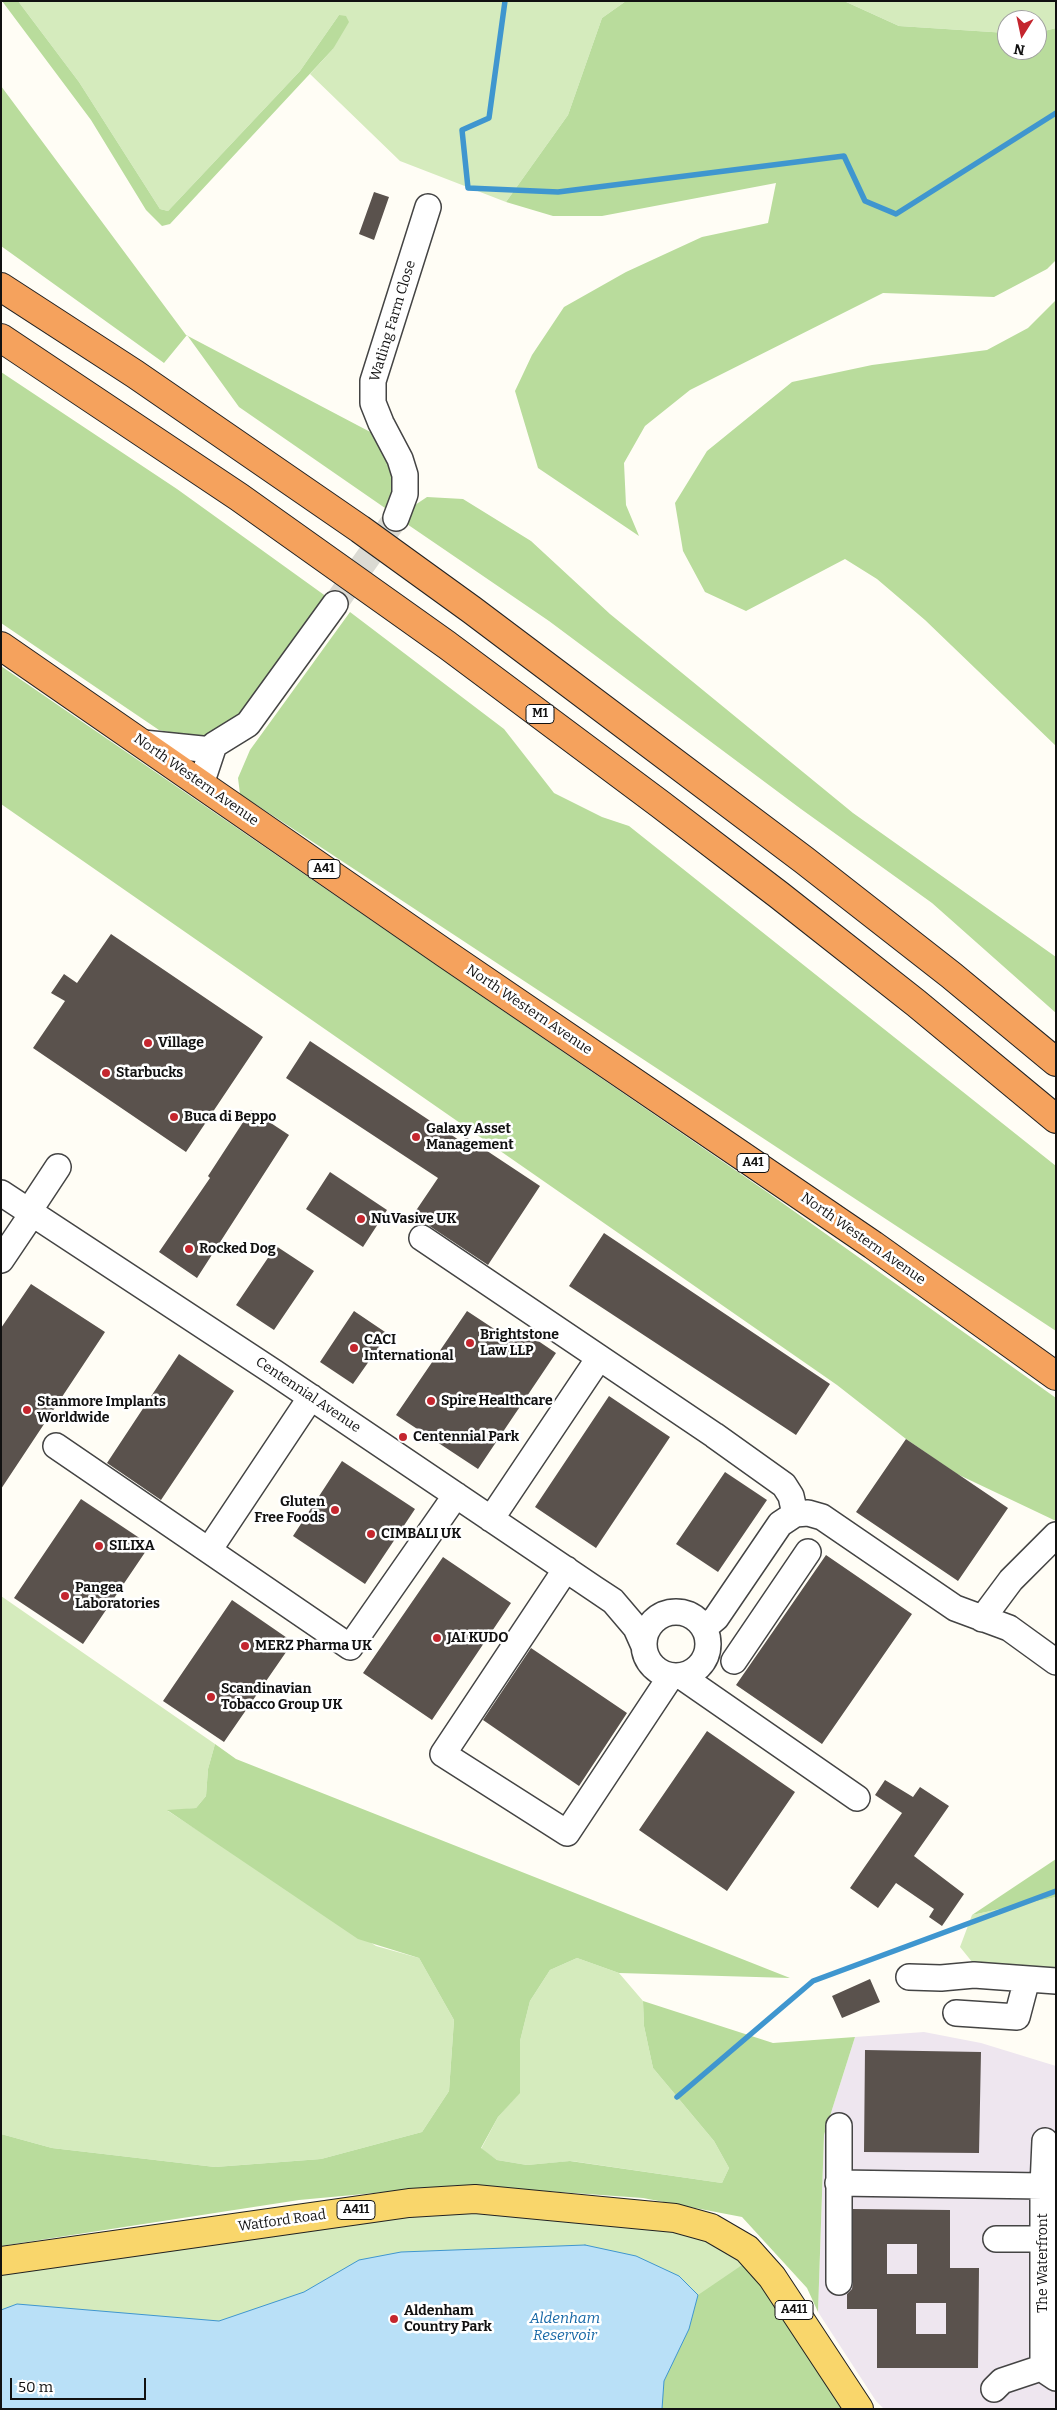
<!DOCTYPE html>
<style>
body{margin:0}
#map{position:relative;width:1057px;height:2410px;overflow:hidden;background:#fffdf5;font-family:Bitter,serif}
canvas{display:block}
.frame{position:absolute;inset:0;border:2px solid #111;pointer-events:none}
.north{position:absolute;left:997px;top:10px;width:50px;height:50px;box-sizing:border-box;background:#fff;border:1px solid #a0a0a0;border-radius:50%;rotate:190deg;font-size:14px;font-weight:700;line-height:20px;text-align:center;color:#111}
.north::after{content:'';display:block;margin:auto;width:18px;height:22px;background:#c4262e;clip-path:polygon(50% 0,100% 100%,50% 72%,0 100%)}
.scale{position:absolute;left:10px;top:2378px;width:136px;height:22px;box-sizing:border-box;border:2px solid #111;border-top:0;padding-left:6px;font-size:15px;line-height:18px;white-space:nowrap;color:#111;-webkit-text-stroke:4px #fff;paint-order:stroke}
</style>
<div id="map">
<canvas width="1057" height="2410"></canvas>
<div class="frame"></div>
<div class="north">N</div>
<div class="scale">50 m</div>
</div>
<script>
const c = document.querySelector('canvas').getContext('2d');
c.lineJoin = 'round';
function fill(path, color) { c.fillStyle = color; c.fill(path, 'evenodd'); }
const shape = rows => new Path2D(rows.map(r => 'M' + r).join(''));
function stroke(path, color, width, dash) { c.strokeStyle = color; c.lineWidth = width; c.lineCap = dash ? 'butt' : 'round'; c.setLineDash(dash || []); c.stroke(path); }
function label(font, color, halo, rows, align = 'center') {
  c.font = font + ' Bitter,serif'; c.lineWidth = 5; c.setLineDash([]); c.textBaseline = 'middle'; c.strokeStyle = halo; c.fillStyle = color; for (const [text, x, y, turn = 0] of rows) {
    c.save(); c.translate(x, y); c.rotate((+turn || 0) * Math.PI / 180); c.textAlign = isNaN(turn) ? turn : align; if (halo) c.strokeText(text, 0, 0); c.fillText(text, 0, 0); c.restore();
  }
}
fill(shape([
 [924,2032,981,2043,1056,2066,1056,2409,884,2409,876,2401,818,2312,824,2135,855,2037]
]), '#eee6ef');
fill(shape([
 [18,1,626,1,602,18,568,115,506,202,400,161,310,74,333,49,339,15,300,71,168,211,160,209,79,82],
 [844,1,1056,1,1056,28,1037,33,1037,20,1007,20,1007,33,899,26],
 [1,1596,215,1744,208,1769,206,1796,196,1808,168,1811,376,1946,419,1958,454,2020,449,2091,422,2132,321,2159,215,2167,52,2148,1,2134],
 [1056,1897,1056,1972,977,1968,960,1947,972,1915],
 [577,1958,619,1973,643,2001,644,2026,653,2068,714,2141,729,2168,722,2183,571,2161,527,2165,497,2160,481,2149,498,2117,520,2092,520,2041,530,2001,550,1970],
 [472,2208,698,2232,748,2261,850,2409,1,2409,1,2274]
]), '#d5ebbd');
fill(shape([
 [2,1,18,1,79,82,160,209,168,211,300,71,339,15,346,16,349,22,333,49,170,224,162,226,146,210,91,120],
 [626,1,844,1,899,26,1007,33,1007,50,1037,50,1037,33,1056,28,1056,260,1047,269,994,297,883,293,690,390,645,426,624,463,626,505,639,536,538,468,515,391,532,355,564,307,626,272,702,237,768,223,776,183,602,216,553,216,506,202,568,115,602,18],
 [1,86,186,335,376,435,392,463,394,494,385,508,239,407,187,335,164,363,1,246],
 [1056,300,1056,746,925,620,877,579,845,559,746,611,705,592,683,551,675,503,707,451,792,382,872,365,987,350,1028,328],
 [1,372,177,489,327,597,253,704,203,739,159,730,1,623],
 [427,497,463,499,531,541,610,614,853,813,1056,957,1056,1013,932,903,801,809,549,621,404,522,415,505],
 [350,612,504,729,554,793,602,817,629,826,1056,1166,1056,1331,240,794,238,778,250,750],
 [1,666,767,1192,1056,1398,1056,1521,957,1474,906,1439,837,1385,1,804],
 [215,1744,236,1759,790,1978,619,1973,577,1958,550,1970,530,2001,520,2041,520,2093,498,2117,481,2148,497,2160,527,2165,570,2161,722,2183,729,2168,714,2141,653,2068,644,2026,643,2001,773,2043,855,2037,824,2135,818,2312,807,2288,742,2217,643,2198,461,2185,299,2200,1,2246,1,2134,52,2148,215,2167,321,2159,422,2132,449,2091,454,2020,419,1958,358,1939,167,1810,196,1808,206,1796,208,1769],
 [1056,1859,1056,1897,972,1915],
 [748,2261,850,2409,662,2409,664,2381,689,2329,698,2295]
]), '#b9dc9c');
const water = shape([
 [585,2245,636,2256,679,2276,698,2295,689,2329,664,2381,662,2409,1,2409,1,2310,17,2304,219,2321,304,2292,359,2260,401,2252,585,2245]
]);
fill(water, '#b9e0f7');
stroke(water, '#3f96cf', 1);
stroke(shape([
 [505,1,489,118,462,130,468,188,558,192,844,156,865,201,896,214,1056,113],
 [677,2097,813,1981,1056,1891]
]), '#3f96cf', 5.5);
fill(shape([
 [374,192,389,197,374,240,359,234],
 [111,934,263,1037,186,1152,33,1048,65,1001,51,993,64,974,77,983],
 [310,1041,462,1142,466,1137,540,1186,488,1265,413,1215,438,1178,286,1078],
 [251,1110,289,1135,197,1278,159,1252,210,1178,208,1176],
 [330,1172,387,1210,363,1247,306,1209],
 [604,1233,830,1384,796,1435,569,1286],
 [276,1246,314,1271,274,1330,236,1305],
 [31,1284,105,1332,1,1489,1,1328],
 [354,1311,388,1334,353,1384,320,1362],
 [467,1311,514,1342,522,1330,556,1353,478,1469,396,1415],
 [179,1354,234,1391,161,1500,107,1463],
 [609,1396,670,1437,596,1548,535,1507],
 [906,1439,1008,1508,958,1581,856,1512],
 [342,1461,415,1509,365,1584,293,1536],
 [725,1472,767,1500,718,1572,676,1544],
 [81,1499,150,1545,83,1644,14,1598],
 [826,1555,912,1614,822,1744,736,1685],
 [443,1557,511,1603,432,1720,363,1673],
 [232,1600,293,1642,224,1742,163,1701],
 [531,1648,627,1713,579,1786,483,1720],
 [707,1731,795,1792,727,1891,639,1830],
 [885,1780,913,1797,920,1787,949,1806,914,1856,964,1894,942,1926,929,1917,934,1909,896,1883,878,1908,850,1888,902,1813,875,1795],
 [870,1979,880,2002,842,2018,832,1996],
 [865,2050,981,2052,979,2153,864,2152],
 [853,2209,950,2210,950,2268,979,2268,978,2368,877,2368,877,2309,847,2309,847,2294,852,2289,853,2282],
 [887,2244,917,2244,917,2274,887,2274],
 [916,2303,946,2303,946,2334,916,2334]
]), '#5a524d');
stroke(shape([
 [335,604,396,518]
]), '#dbdad3', 25, [25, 12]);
const minor = shape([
 [396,518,405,494,405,475,400,459,381,423,373,403,373,381,428,207],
 [143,743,212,750],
 [201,784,214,745,248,724,335,604],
 [1,1193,275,1373,595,1589,613,1601,636,1628,644,1646],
 [29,1211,58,1167],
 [422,1238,714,1435,784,1485,791,1496,795,1514],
 [1,1260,32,1214],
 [56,1446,350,1647,456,1495],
 [491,1519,599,1358],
 [209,1550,311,1397],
 [566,1569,443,1754,567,1833,671,1676],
 '644 1644a32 32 0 1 1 64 0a32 32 0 1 1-64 0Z',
 [982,1619,1011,1580,1056,1535],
 [704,1628,716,1618,780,1524,795,1514,808,1513,822,1517,955,1608,1009,1628,1056,1662],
 [734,1661,808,1552],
 [681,1676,857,1798],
 [909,1977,941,1978,974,1975,1056,1981],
 [956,2013,1017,2017,1027,1979],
 [1045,2141,1043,2186,1043,2361,1047,2372,1056,2378],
 [838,2183,1043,2186],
 [996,2239,1043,2239],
 [839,2282,839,2126],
 [994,2389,1002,2381,1044,2367]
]);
const major = shape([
 [1,2261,409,2203,475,2199,675,2218,711,2228,747,2249,772,2277,859,2409]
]);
const highway = shape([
 [1,287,135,374,360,529,472,610,804,860,951,975,1056,1062],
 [1,338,239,497,447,645,660,804,779,895,916,1003,1056,1119],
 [1,646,446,954,873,1245,1056,1376]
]);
stroke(minor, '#444', 28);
stroke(major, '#222', 30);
stroke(highway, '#222', 30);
stroke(minor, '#fff', 25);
stroke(major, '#f9d66b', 28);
stroke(highway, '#f5a25d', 28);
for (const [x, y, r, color] of [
 [148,1043,5,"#c4262e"],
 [106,1073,5,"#c4262e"],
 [174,1117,5,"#c4262e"],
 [416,1137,5,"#c4262e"],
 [361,1219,5,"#c4262e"],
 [189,1249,5,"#c4262e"],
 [470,1343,5,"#c4262e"],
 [354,1348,5,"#c4262e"],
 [431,1401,5,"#c4262e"],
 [27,1410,5,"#c4262e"],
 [403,1437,5,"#c4262e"],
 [335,1510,5,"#c4262e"],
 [371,1534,5,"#c4262e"],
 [99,1546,5,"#c4262e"],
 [65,1596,5,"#c4262e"],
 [437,1638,5,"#c4262e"],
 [245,1646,5,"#c4262e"],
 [211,1697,5,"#c4262e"],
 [394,2319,5,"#c4262e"]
]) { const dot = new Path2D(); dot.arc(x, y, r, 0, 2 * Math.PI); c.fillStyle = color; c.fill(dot); stroke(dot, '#fff', 2); }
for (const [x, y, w] of [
 [540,714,28],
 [324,869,32],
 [753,1163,32],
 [356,2210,38],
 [794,2310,38]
]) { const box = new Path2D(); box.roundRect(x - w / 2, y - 9.5, w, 19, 4); c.fillStyle = '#fff'; c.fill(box); stroke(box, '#111', 1); }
label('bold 12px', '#111', null, [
 ["M1",540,714],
 ["A41",324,869],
 ["A41",753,1163],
 ["A411",356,2210],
 ["A411",794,2310]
]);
label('14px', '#111', '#fff', [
 ["Watling Farm Close",393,321,-73],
 ["North Western Avenue",196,780,35],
 ["North Western Avenue",529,1010,34],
 ["North Western Avenue",863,1239,35],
 ["Centennial Avenue",308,1395,34],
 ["Watford Road",282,2221,-8],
 ["The Waterfront",1043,2263,-90]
]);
label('bold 14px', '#111', '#fff', [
 ["Village",158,1043],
 ["Starbucks",116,1073],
 ["Buca di Beppo",184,1117],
 ["Galaxy Asset",426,1129],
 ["Management",426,1145],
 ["NuVasive UK",371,1219],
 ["Rocked Dog",199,1249],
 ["Brightstone",480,1335],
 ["Law LLP",480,1351],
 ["CACI",364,1340],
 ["International",364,1356],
 ["Spire Healthcare",441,1401],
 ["Stanmore Implants",37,1402],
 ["Worldwide",37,1418],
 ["Centennial Park",413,1437],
 ["Gluten",325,1502,"right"],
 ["Free Foods",325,1518,"right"],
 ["CIMBALI UK",381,1534],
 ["SILIXA",109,1546],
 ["Pangea",75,1588],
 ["Laboratories",75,1604],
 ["JAI KUDO",447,1638],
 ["MERZ Pharma UK",255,1646],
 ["Scandinavian",221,1689],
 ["Tobacco Group UK",221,1705],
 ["Aldenham",404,2311],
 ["Country Park",404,2327]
], 'left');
label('italic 15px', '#1768a6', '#fff', [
 ["Aldenham",565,2319],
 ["Reservoir",565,2336]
]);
</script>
